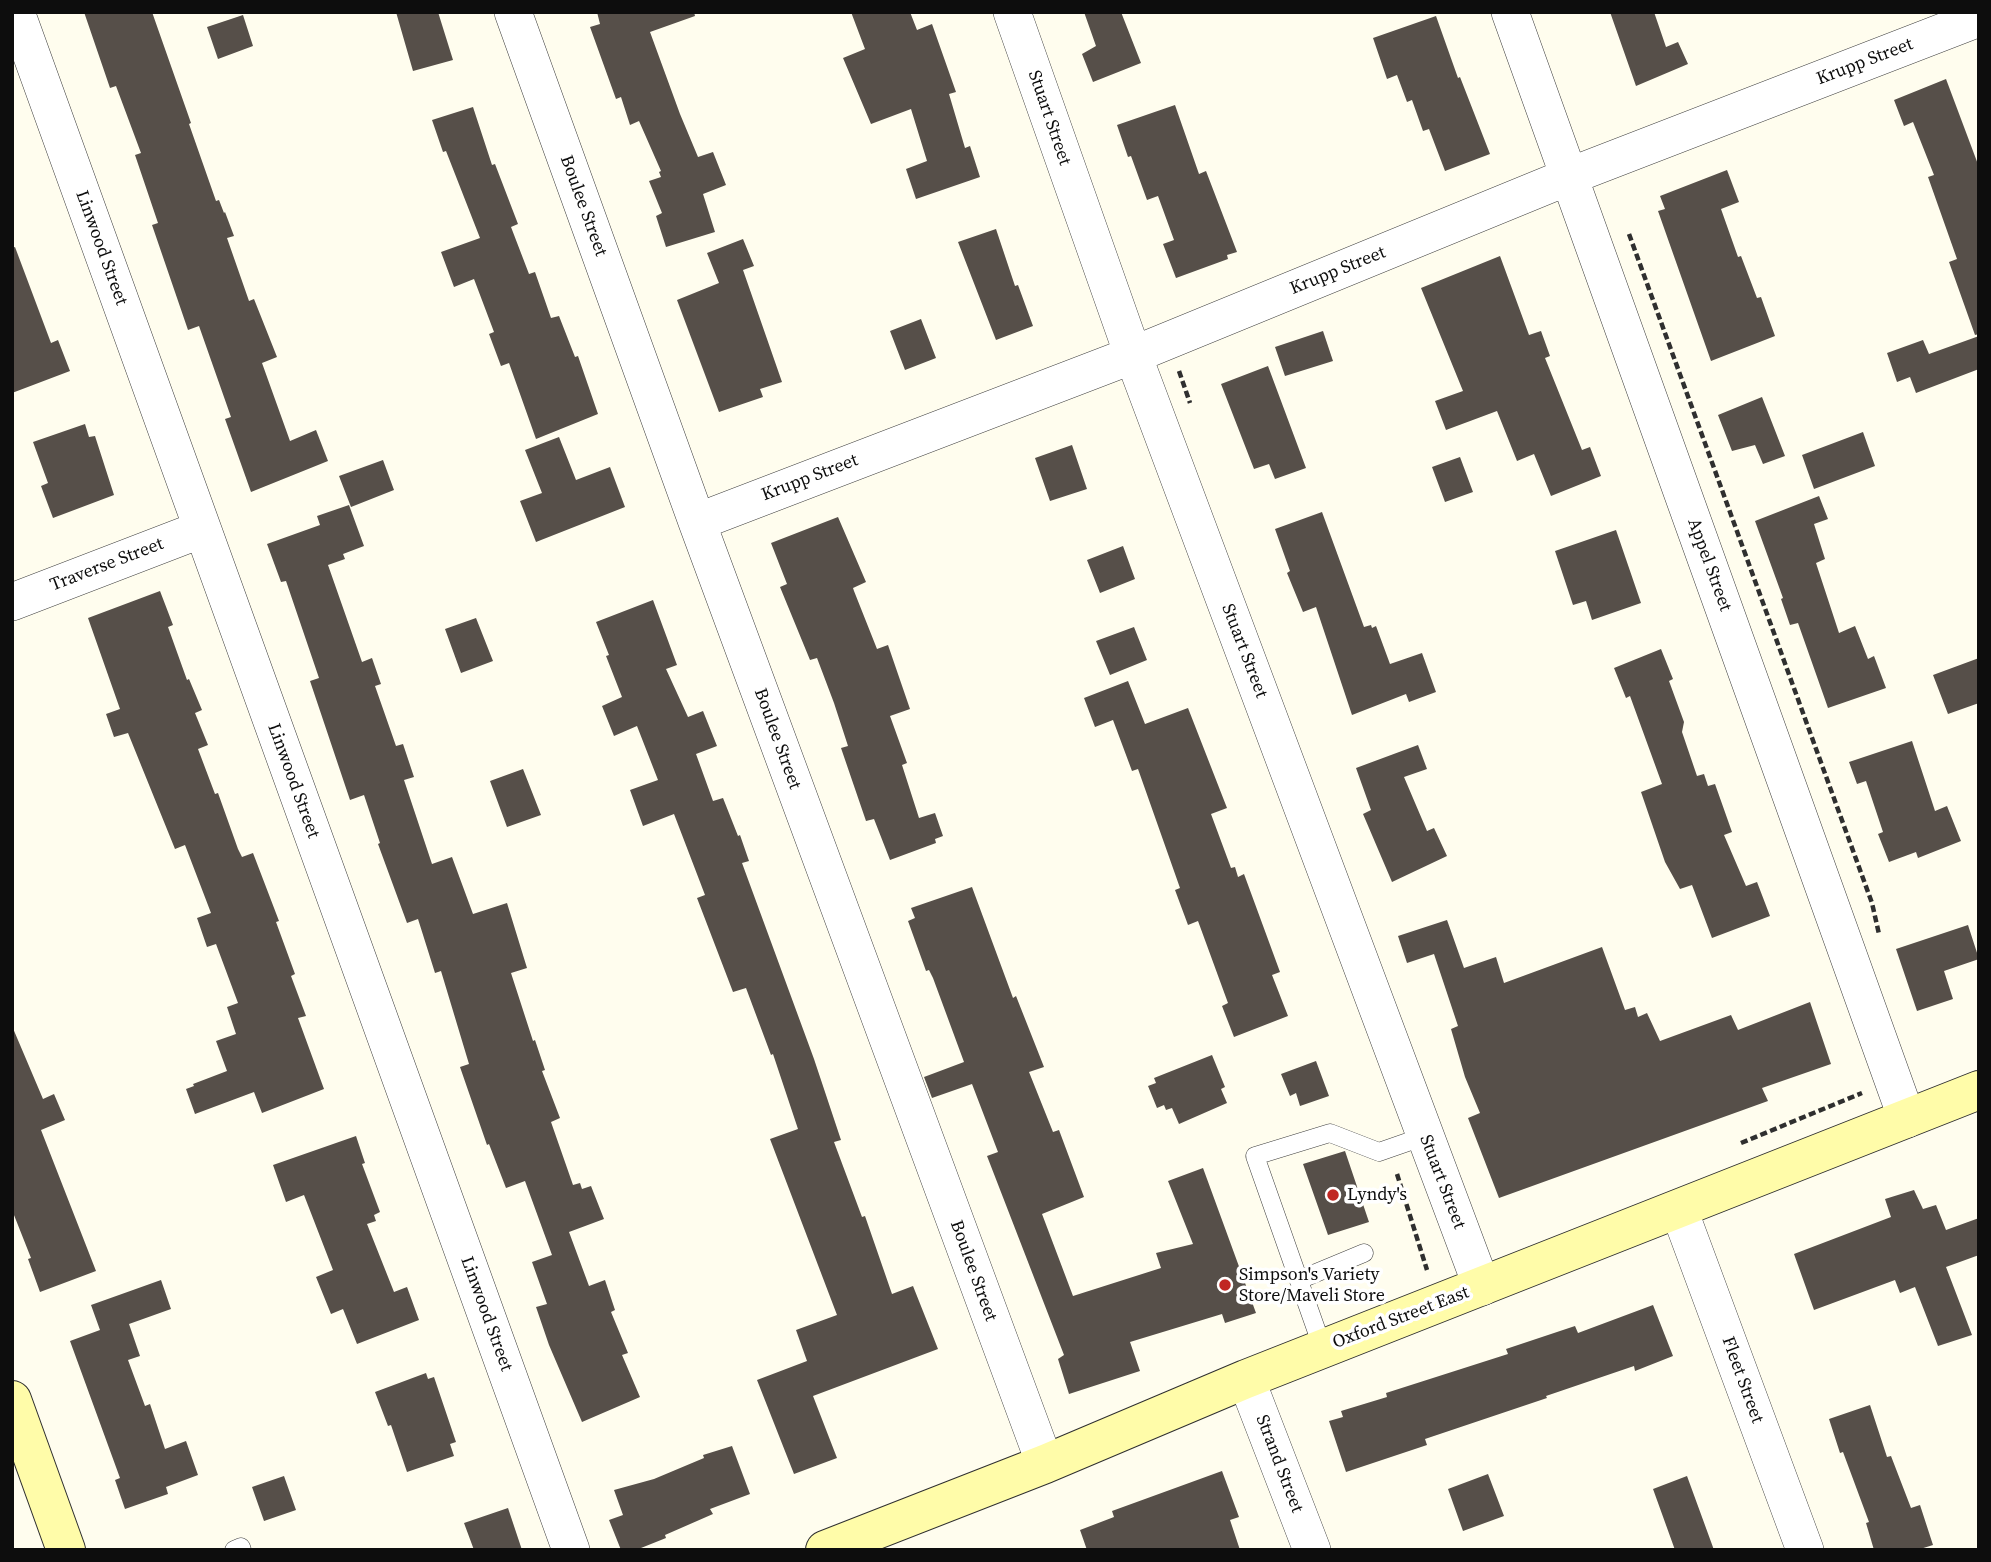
<!DOCTYPE html>
<style>
body{margin:0}
#map{position:relative;width:1991px;height:1562px;overflow:hidden;background:#fffdee;font-family:"Source Serif 4",serif}
canvas{display:block}
.frame{position:absolute;inset:0;border:14px solid #0d0d0d;pointer-events:none}
</style>
<div id="map">
<canvas width="1991" height="1562"></canvas>
<div class="frame"></div>
</div>
<script>
const c = document.querySelector('canvas').getContext('2d');
c.lineJoin = 'round';
function fill(path, color) { c.fillStyle = color; c.fill(path, 'evenodd'); }
const shape = rows => new Path2D(rows.map(r => 'M' + r).join(''));
function stroke(path, color, width, dash) { c.strokeStyle = color; c.lineWidth = width; c.lineCap = dash ? 'butt' : 'round'; c.setLineDash(dash || []); c.stroke(path); }
function label(font, color, halo, rows, align = 'center') {
  c.font = font + ' "Source Serif 4",serif'; c.lineWidth = 7; c.setLineDash([]); c.textBaseline = 'middle'; c.strokeStyle = halo; c.fillStyle = color; for (const [text, x, y, turn = 0] of rows) {
    c.save(); c.translate(x, y); c.rotate((+turn || 0) * Math.PI / 180); c.textAlign = isNaN(turn) ? turn : align; if (halo) c.strokeText(text, 0, 0); c.fillText(text, 0, 0); c.restore();
  }
}
fill(shape([
 [84,12,152,12,191,123,189,124,216,201,219,200,224,213,225,212,234,236,227,238,249,301,254,299,277,357,262,363,290,441,316,430,328,461,251,492,225,419,231,417,199,326,188,330,152,225,158,223,135,155,141,153,116,86,110,88],
 [396,12,438,12,453,60,413,71],
 [597,12,694,12,695,16,650,32,680,114,698,157,713,152,726,185,703,194,715,232,666,247,656,216,662,213,649,181,661,177,659,172,661,171,639,121,630,125,621,97,616,99,590,27,600,24],
 [851,12,910,12,917,30,932,24,956,92,949,94,965,148,970,146,980,177,916,199,906,169,927,161,911,109,871,124,843,58,865,49],
 [1084,12,1121,12,1141,63,1093,82,1082,54,1096,46],
 [1610,12,1654,12,1666,47,1678,42,1688,64,1636,86],
 [243,15,253,46,218,59,207,27],
 [1436,16,1458,78,1460,77,1490,154,1445,171,1429,129,1423,131,1412,100,1407,102,1397,75,1387,79,1373,38],
 [1946,79,1979,167,1979,334,1975,335,1949,262,1957,259,1928,177,1934,175,1913,122,1904,126,1894,100],
 [1175,105,1199,174,1206,171,1237,252,1227,255,1228,259,1176,278,1163,244,1174,240,1158,196,1147,200,1131,156,1128,157,1117,125],
 [473,107,492,165,495,164,518,224,511,227,529,274,535,272,551,318,559,316,575,357,578,356,598,414,536,439,509,363,501,366,489,334,494,332,474,279,454,287,441,252,480,238,446,151,443,152,432,120],
 [1727,170,1739,202,1721,209,1738,257,1741,256,1757,298,1761,297,1775,336,1711,361,1658,211,1665,209,1660,196],
 [996,229,1015,286,1018,285,1033,326,996,340,958,242],
 [743,239,754,266,743,270,782,382,760,389,763,397,719,412,677,300,719,283,707,253],
 [15,247,51,343,58,340,70,371,12,393,12,248],
 [1500,256,1529,335,1541,331,1550,356,1545,358,1582,450,1590,447,1601,476,1551,496,1534,454,1517,461,1497,411,1446,430,1435,401,1463,391,1421,288],
 [921,319,936,358,905,370,890,331],
 [1323,331,1333,361,1285,376,1275,347],
 [1979,336,1979,369,1916,393,1910,377,1897,382,1887,353,1923,340,1929,354],
 [1268,366,1306,468,1275,479,1269,464,1254,469,1221,384],
 [1762,397,1785,456,1763,464,1755,445,1732,451,1718,415],
 [85,424,89,437,95,436,114,495,53,518,41,486,48,483,33,442],
 [1863,432,1875,466,1814,489,1802,455],
 [559,437,576,480,610,467,625,507,536,542,520,501,542,493,525,450],
 [1072,445,1087,489,1050,501,1035,458],
 [1460,457,1473,492,1445,502,1432,467],
 [383,460,394,490,351,507,339,476],
 [1819,496,1828,519,1814,524,1825,559,1816,563,1839,633,1855,626,1868,659,1874,656,1886,688,1828,708,1798,623,1790,625,1781,599,1783,598,1755,521],
 [349,505,364,546,343,554,345,559,328,565,362,662,372,658,381,684,375,686,396,746,403,744,414,777,404,780,432,864,452,857,473,914,507,903,527,968,511,973,533,1041,535,1040,545,1070,542,1071,560,1118,551,1122,573,1185,580,1183,582,1189,591,1186,604,1219,569,1232,589,1286,605,1280,615,1310,611,1312,628,1353,622,1355,640,1397,582,1422,549,1345,536,1307,547,1304,532,1262,552,1255,525,1181,506,1188,489,1144,487,1145,460,1067,469,1064,441,971,435,973,418,919,407,923,378,844,380,843,364,795,350,800,310,681,319,678,286,581,281,582,267,544,320,525,317,516],
 [1322,512,1364,627,1371,625,1372,628,1376,626,1390,664,1422,653,1436,692,1409,702,1406,694,1352,715,1316,607,1303,612,1287,573,1290,571,1275,529],
 [838,517,866,582,853,588,854,591,877,649,888,645,910,709,890,716,907,763,902,765,919,818,935,813,943,836,935,839,936,843,890,860,874,819,866,821,841,748,848,746,834,703,817,658,810,660,780,587,787,584,771,543],
 [1616,530,1641,603,1592,620,1586,601,1573,605,1555,551],
 [1123,546,1135,579,1100,593,1087,560],
 [160,591,173,625,168,627,187,680,189,679,202,710,195,713,208,745,198,749,215,794,218,793,238,849,242,857,253,853,279,921,276,922,295,974,291,976,306,1016,298,1018,324,1089,262,1113,254,1092,195,1114,186,1089,194,1086,193,1084,227,1071,216,1041,236,1034,227,1007,238,1003,216,944,207,947,197,918,211,913,185,845,175,849,128,733,114,737,106,714,120,709,88,618],
 [653,600,677,665,666,669,688,717,703,711,717,746,696,754,713,801,723,798,738,836,740,835,749,861,742,863,814,1059,841,1140,834,1142,862,1217,865,1216,892,1294,913,1286,938,1349,813,1396,837,1458,794,1474,757,1380,807,1361,796,1330,837,1315,770,1139,798,1129,773,1054,771,1055,746,988,733,992,697,898,705,895,674,814,643,826,630,790,658,780,637,726,614,736,602,706,622,697,606,656,609,655,596,622],
 [476,618,493,661,461,673,445,629],
 [1134,627,1147,660,1110,675,1096,641],
 [1661,649,1673,679,1669,681,1684,722,1682,732,1697,776,1704,774,1708,786,1715,784,1732,832,1724,835,1746,886,1757,882,1770,916,1712,938,1692,885,1680,889,1665,862,1641,792,1662,784,1630,696,1626,698,1614,668],
 [1979,658,1979,703,1948,714,1933,675],
 [1128,681,1145,724,1188,708,1227,808,1211,814,1231,868,1235,867,1238,877,1244,874,1280,972,1272,975,1288,1016,1234,1037,1222,1006,1228,1003,1198,921,1188,925,1175,890,1180,888,1138,769,1132,771,1113,720,1095,727,1084,698],
 [1912,741,1935,811,1947,806,1961,841,1918,858,1916,852,1889,862,1878,834,1883,832,1866,781,1857,784,1849,762],
 [1418,745,1427,769,1404,777,1427,831,1434,828,1447,856,1392,882,1363,814,1371,810,1356,768],
 [523,769,541,815,507,827,490,781],
 [972,887,1013,998,1016,996,1044,1067,1029,1072,1053,1132,1059,1130,1084,1197,1042,1214,1073,1296,1161,1268,1156,1253,1193,1244,1168,1181,1203,1168,1256,1313,1225,1323,1222,1314,1130,1342,1140,1371,1069,1394,1058,1359,1064,1355,987,1156,998,1152,972,1084,932,1098,924,1077,964,1062,933,978,929,970,926,971,908,921,915,918,911,908],
 [1447,920,1464,968,1496,957,1504,983,1602,947,1625,1010,1635,1007,1638,1017,1647,1013,1660,1041,1731,1015,1738,1030,1810,1002,1831,1064,1762,1088,1768,1101,1499,1198,1468,1118,1480,1113,1465,1077,1451,1029,1458,1026,1434,954,1407,963,1398,936],
 [1968,925,1979,959,1944,971,1953,999,1917,1011,1896,949],
 [12,1026,43,1099,54,1094,65,1120,41,1130,96,1271,40,1292,28,1259,31,1258,12,1210],
 [1212,1055,1225,1087,1221,1089,1227,1103,1179,1124,1172,1108,1166,1110,1164,1105,1157,1108,1148,1086,1156,1083,1154,1078],
 [1316,1061,1329,1096,1300,1106,1296,1093,1290,1096,1281,1074],
 [356,1136,365,1163,362,1164,380,1212,374,1215,376,1221,367,1224,394,1292,407,1287,419,1320,357,1344,343,1309,331,1314,316,1277,333,1270,304,1195,286,1202,273,1165],
 [1345,1151,1369,1222,1328,1235,1303,1164],
 [1914,1190,1923,1209,1936,1205,1946,1230,1979,1218,1979,1255,1946,1267,1972,1335,1938,1346,1915,1287,1900,1293,1895,1280,1814,1310,1794,1254,1891,1217,1885,1199],
 [161,1280,171,1309,129,1324,140,1356,128,1360,145,1406,150,1404,165,1449,186,1441,198,1475,166,1487,168,1494,125,1509,115,1480,120,1478,70,1341,100,1330,91,1305],
 [1653,1305,1673,1356,1635,1371,1634,1366,1546,1396,1547,1398,1425,1439,1427,1445,1346,1472,1329,1421,1343,1417,1341,1411,1387,1397,1386,1393,1508,1354,1506,1349,1575,1326,1578,1333],
 [426,1373,428,1379,434,1377,456,1442,450,1444,454,1456,407,1472,391,1425,388,1426,375,1392],
 [1870,1405,1887,1457,1891,1456,1911,1508,1920,1505,1933,1545,1917,1550,1874,1550,1866,1523,1869,1522,1843,1452,1840,1453,1829,1419],
 [732,1446,750,1494,710,1509,713,1514,665,1535,666,1538,636,1550,621,1550,609,1520,623,1515,614,1490,654,1479,704,1458,703,1455],
 [1222,1471,1239,1517,1230,1520,1240,1550,1087,1550,1080,1530,1114,1517,1112,1511],
 [1488,1474,1504,1516,1463,1531,1448,1489],
 [284,1476,296,1510,264,1521,252,1487],
 [1687,1476,1714,1550,1675,1550,1653,1489],
 [508,1508,522,1550,474,1550,464,1523]
]), '#564f49');
const lane = shape([
 [1299,1280,1364,1253],
 [1323,1349,1255,1156,1330,1133,1379,1152,1425,1136],
 [234,1550,241,1547,242,1550]
]);
const street = shape([
 [16,12,571,1550],
 [513,12,697,522,1045,1464],
 [1012,12,1133,355,1482,1287],
 [1510,12,1907,1119],
 [697,522,1133,355,1570,176,1979,18],
 [12,602,202,529],
 [1679,1210,1805,1550],
 [1246,1379,1312,1550]
]);
const secondary = shape([
 [12,1400,66,1550],
 [825,1550,1045,1464,1246,1379,1979,1090]
]);
stroke(lane, '#404040', 19);
stroke(street, '#404040', 38);
stroke(secondary, '#2f2f2f', 40);
stroke(shape([
 [1629,234,1872,903,1879,934],
 [1179,371,1190,403],
 [1741,1143,1862,1093],
 [1397,1174,1427,1270]
]), '#2f2f2f', 4.5, [7, 3.5]);
stroke(lane, '#fff', 18);
stroke(street, '#fff', 37);
stroke(secondary, '#fffca9', 38);
for (const [x, y, r, color] of [
 [1333,1195,7,"#c02723"],
 [1225,1285,7,"#c02723"]
]) { const dot = new Path2D(); dot.arc(x, y, r, 0, 2 * Math.PI); c.fillStyle = color; c.fill(dot); stroke(dot, '#fff', 2.5); }
label('18px', '#0d0d0d', '#fff', [
 ["Krupp Street",1865,62,-21],
 ["Stuart Street",1049,118,71],
 ["Boulee Street",583,206,70],
 ["Linwood Street",101,248,70],
 ["Krupp Street",1338,271,-22],
 ["Krupp Street",810,478,-21],
 ["Traverse Street",107,565,-21],
 ["Appel Street",1709,565,70],
 ["Stuart Street",1244,651,69],
 ["Boulee Street",777,739,70],
 ["Linwood Street",293,781,70],
 ["Stuart Street",1442,1182,69],
 ["Boulee Street",973,1271,70],
 ["Linwood Street",486,1314,70],
 ["Oxford Street East",1401,1318,-21],
 ["Fleet Street",1742,1380,70],
 ["Strand Street",1279,1464,69]
]);
label('18px', '#0d0d0d', '#fff', [
 ["Lyndy's",1347,1195],
 ["Simpson's Variety",1239,1275],
 ["Store/Maveli Store",1239,1296]
], 'left');
</script>
